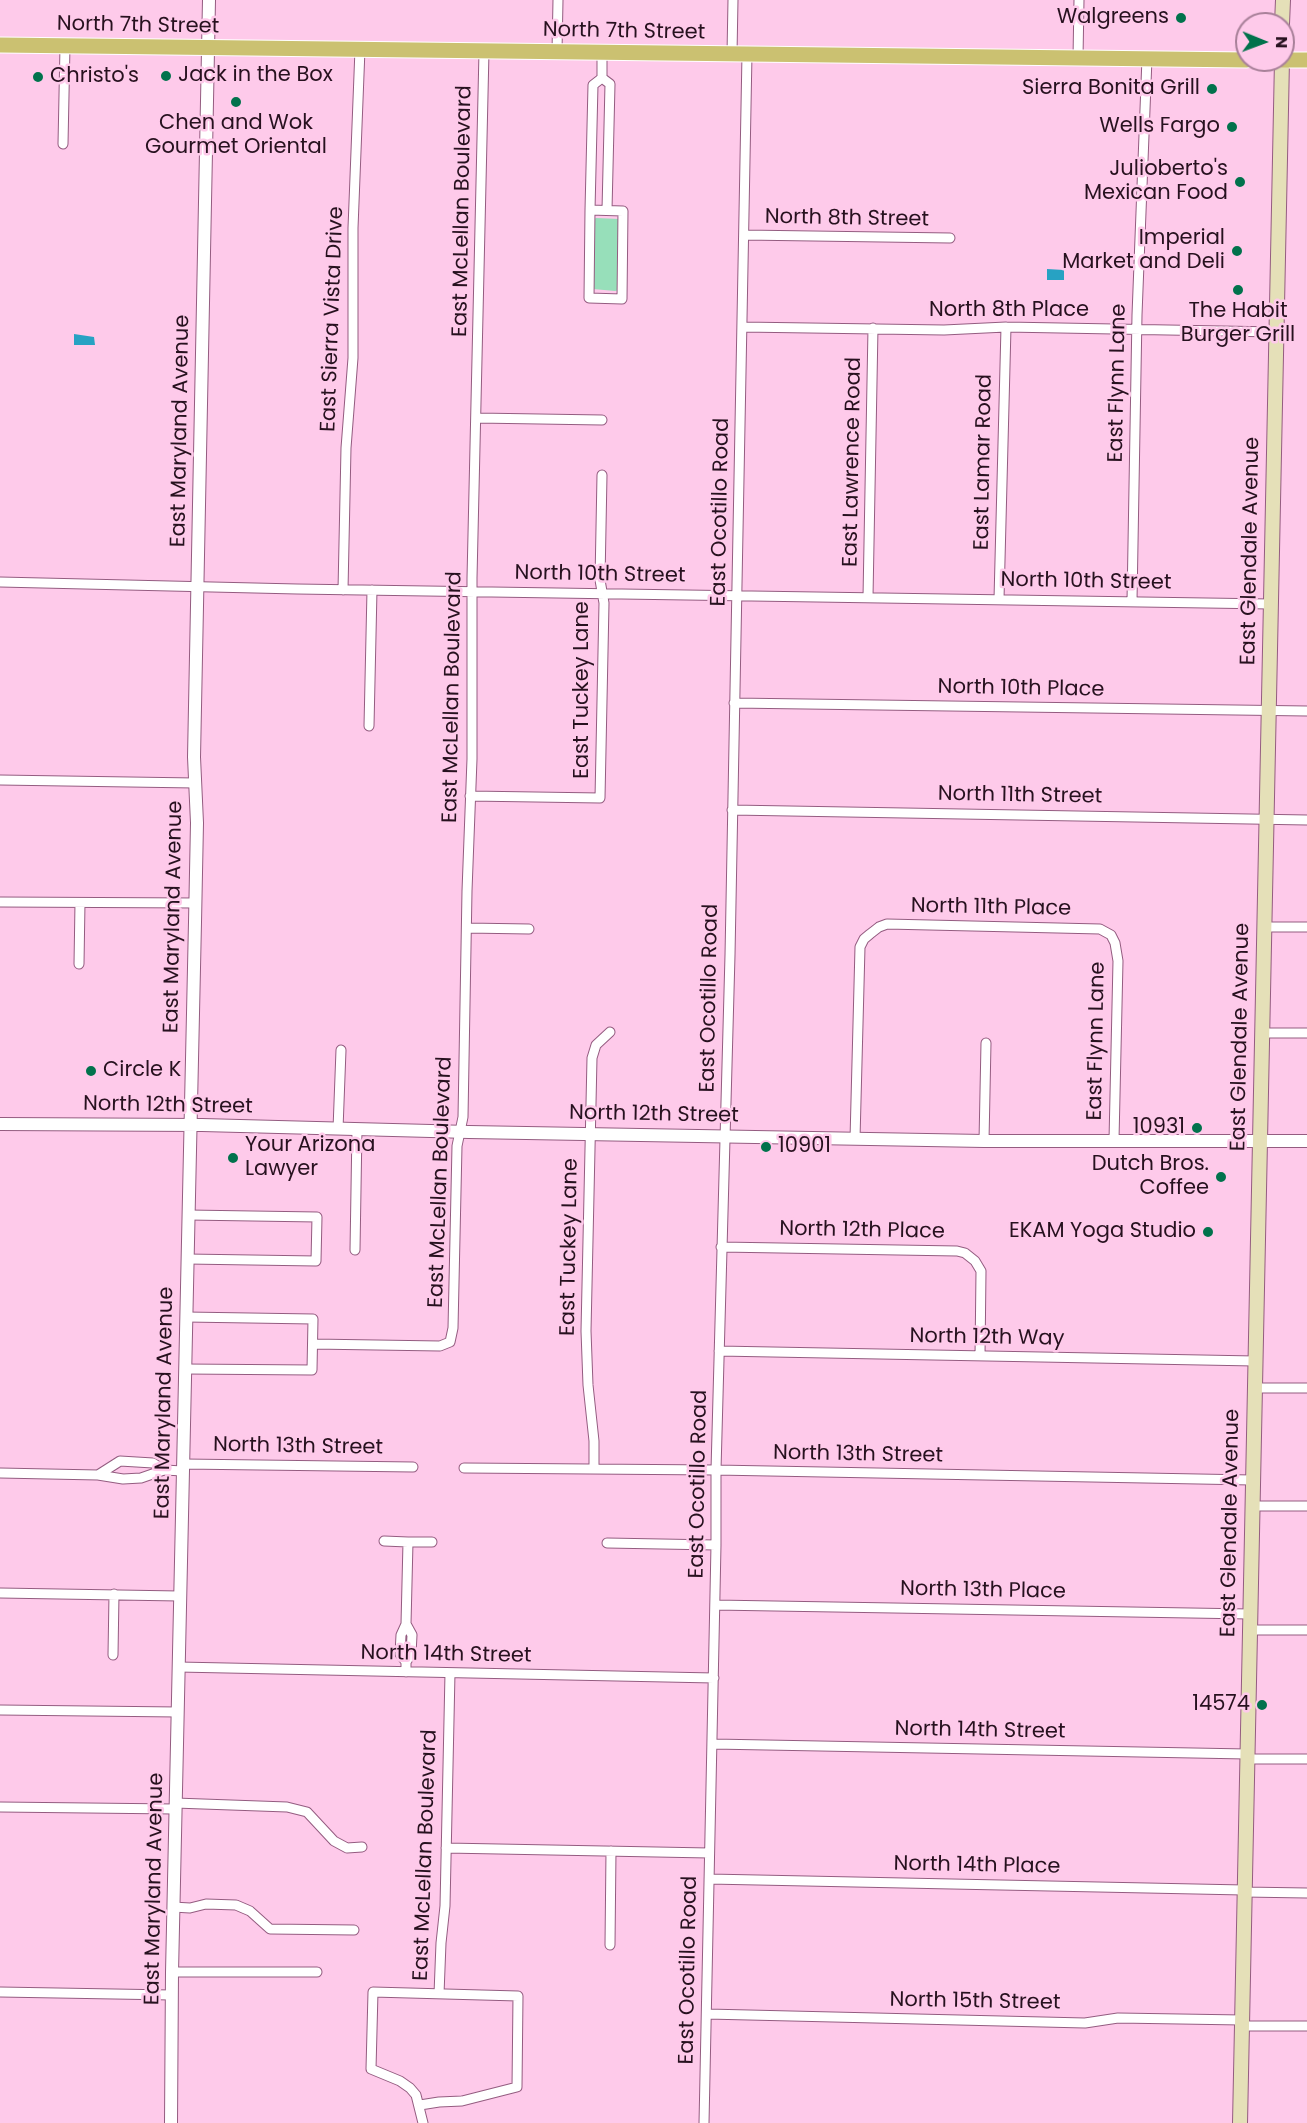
<!DOCTYPE html>
<style>
body{margin:0}
#map{position:relative;width:1307px;height:2123px;overflow:hidden;background:#fecaea;font-family:Poppins,sans-serif}
canvas{display:block}
.north{position:absolute;left:1235px;top:12px;width:60px;height:60px;box-sizing:border-box;background:#fecaea;border:2px solid #a88099;border-radius:50%;rotate:91deg;font-size:16px;font-weight:700;line-height:24px;text-align:center;color:#27111f}
.north::after{content:'';display:block;margin:auto;width:21px;height:27px;background:#01724c;clip-path:polygon(50% 0,100% 100%,50% 72%,0 100%)}
</style>
<div id="map">
<canvas width="1307" height="2123"></canvas>
<div class="north">N</div>
</div>
<script>
const c = document.querySelector('canvas').getContext('2d');
c.lineJoin = 'round';
function fill(path, color) { c.fillStyle = color; c.fill(path, 'evenodd'); }
const shape = rows => new Path2D(rows.map(r => 'M' + r).join(''));
function stroke(path, color, width, dash) { c.strokeStyle = color; c.lineWidth = width; c.lineCap = dash ? 'butt' : 'round'; c.setLineDash(dash || []); c.stroke(path); }
function label(font, color, halo, rows, align = 'center') {
  c.font = font + ' Poppins,sans-serif'; c.lineWidth = 5; c.setLineDash([]); c.textBaseline = 'middle'; c.strokeStyle = halo; c.fillStyle = color; for (const [text, x, y, turn = 0] of rows) {
    c.save(); c.translate(x, y); c.rotate((+turn || 0) * Math.PI / 180); c.textAlign = isNaN(turn) ? turn : align; if (halo) c.strokeText(text, 0, 0); c.fillText(text, 0, 0); c.restore();
  }
}
fill(shape([
 [596,218,620,219,619,290,615,291,593,289,594,219]
]), '#97dfba');
fill(shape([
 [1047,269,1064,270,1064,280,1047,280],
 [74,334,94,337,95,345,74,345]
]), '#27a2c3');
const minor = shape([
 [557,52,558,0],
 [732,54,733,0],
 [1078,58,1079,0],
 [602,78,610,84,607,210],
 [63,144,65,46],
 [590,210,623,211,622,299,589,298,590,210,593,85,602,78,602,52],
 [744,235,950,238],
 [742,327,944,330,1006,327,1276,332],
 [477,418,602,420],
 [0,582,297,589,1271,604],
 [343,590,346,448,353,358,353,228,360,49],
 [868,597,873,328],
 [999,599,1006,327],
 [1132,601,1137,315,1147,58],
 [734,703,1307,711],
 [369,726,372,590],
 [0,780,195,783],
 [470,796,600,798,604,603,600,580,602,475],
 [732,810,1307,820],
 [0,902,196,903],
 [1264,927,1307,927],
 [467,928,529,929],
 [79,964,80,903],
 [1262,1033,1307,1033],
 [338,1129,341,1050],
 [855,1139,860,947,864,939,870,934,879,927,887,924,1100,929,1111,935,1115,943,1118,961,1114,1140],
 [984,1141,986,1043],
 [721,1247,957,1251,965,1253,975,1261,981,1271,980,1356],
 [355,1250,357,1129],
 [187,1259,316,1261,317,1217,188,1215],
 [313,1344,440,1346,450,1342,453,1328,457,1146,463,1117,467,891,472,759,472,578,484,51],
 [719,1351,1255,1361],
 [185,1369,312,1370,313,1319,186,1317],
 [1254,1388,1307,1388],
 [184,1464,413,1467],
 [464,1468,716,1470,1252,1480],
 [594,1469,594,1441,588,1385,586,1331,592,1058,596,1045,610,1032],
 [0,1473,98,1475,123,1479,141,1478,164,1470,183,1471],
 [98,1475,120,1461,153,1463,164,1470],
 [1252,1506,1307,1506],
 [384,1541,408,1542],
 [607,1543,716,1545],
 [0,1593,179,1596],
 [715,1605,1250,1614],
 [406,1624,408,1542,432,1542],
 [1250,1630,1307,1630],
 [113,1655,114,1594],
 [178,1667,714,1678],
 [406,1672,406,1662,411,1654,412,1635,406,1624,401,1635,400,1654,406,1662],
 [0,1710,178,1712],
 [713,1744,1247,1754],
 [1247,1759,1307,1759],
 [175,1803,287,1807,307,1812,334,1841,347,1848,362,1847],
 [0,1807,175,1809],
 [446,1848,709,1853],
 [709,1879,1244,1890],
 [1244,1892,1307,1893],
 [173,1907,190,1908,206,1904,236,1905,250,1911,270,1929,354,1930],
 [610,1945,611,1851],
 [172,1972,317,1972],
 [0,1992,172,1995],
 [439,1994,441,1943,445,1906,450,1673],
 [707,2014,1085,2023,1118,2018,1242,2020],
 [1242,2026,1307,2026],
 [420,2105,439,2102,462,2101,517,2087,518,1996,373,1992,371,2069,400,2081,410,2088,416,2095,423,2123],
 [704,2123,716,1545,716,1470,730,955,747,54]
]);
const tertiary = shape([
 [0,1124,202,1125,469,1132,984,1141,1307,1141],
 [171,2123,172,1972,195,922,197,823,194,757,209,0]
]);
const secondary = shape([
 [1282,24,1283,0],
 [1240,2123,1282,60]
]);
const primary = shape([
 [0,45,1247,60],
 [1283,60,1307,60]
]);
stroke(minor, '#945c80', 11);
stroke(tertiary, '#945c80', 14);
stroke(secondary, '#945c80', 16);
stroke(primary, '#fff', 17);
stroke(minor, '#fff', 9);
stroke(tertiary, '#fff', 12);
stroke(secondary, '#e5e0b8', 14);
stroke(primary, '#cbc171', 15);
for (const [x, y, r, color] of [
 [1181,18,6,"#01724c"],
 [166,76,6,"#01724c"],
 [38,77,6,"#01724c"],
 [1212,89,6,"#01724c"],
 [236,102,6,"#01724c"],
 [1232,127,6,"#01724c"],
 [1240,182,6,"#01724c"],
 [1237,251,6,"#01724c"],
 [1238,290,6,"#01724c"],
 [91,1071,6,"#01724c"],
 [1197,1128,6,"#01724c"],
 [766,1147,6,"#01724c"],
 [233,1158,6,"#01724c"],
 [1221,1177,6,"#01724c"],
 [1208,1232,6,"#01724c"],
 [1262,1705,6,"#01724c"]
]) { const dot = new Path2D(); dot.arc(x, y, r, 0, 2 * Math.PI); c.fillStyle = color; c.fill(dot); stroke(dot, '#fecaea', 2); }
label('21px', '#27111f', '#fecaea', [
 ["Walgreens",1169,18],
 ["Jack in the Box",178,76,"left"],
 ["Christo's",50,77,"left"],
 ["Sierra Bonita Grill",1200,89],
 ["Chen and Wok",236,124,"center"],
 ["Gourmet Oriental",236,148,"center"],
 ["Wells Fargo",1220,127],
 ["Julioberto's",1228,170],
 ["Mexican Food",1228,194],
 ["Imperial",1225,239],
 ["Market and Deli",1225,263],
 ["The Habit",1238,312,"center"],
 ["Burger Grill",1238,336,"center"],
 ["Circle K",103,1071,"left"],
 ["10931",1185,1128],
 ["Your Arizona",245,1146,"left"],
 ["Lawyer",245,1170,"left"],
 ["10901",778,1147,"left"],
 ["Dutch Bros.",1209,1165],
 ["Coffee",1209,1189],
 ["EKAM Yoga Studio",1196,1232],
 ["14574",1250,1705]
], 'right');
label('21px', '#27111f', '#fecaea', [
 ["North 7th Street",138,26,1],
 ["North 7th Street",624,32,1],
 ["East McLellan Boulevard",463,211,-89],
 ["North 8th Street",847,219,1],
 ["North 8th Place",1009,311],
 ["East Sierra Vista Drive",333,319,-88],
 ["East Flynn Lane",1118,383,-89],
 ["East Maryland Avenue",181,431,-89],
 ["East Lawrence Road",853,462,-89],
 ["East Lamar Road",984,462,-89],
 ["East Ocotillo Road",721,512,-89],
 ["East Glendale Avenue",1251,551,-89],
 ["North 10th Street",600,575,1],
 ["North 10th Street",1086,582,1],
 ["North 10th Place",1021,689,1],
 ["East Tuckey Lane",583,690,-90],
 ["East McLellan Boulevard",453,697,-89],
 ["North 11th Street",1020,796,1],
 ["North 11th Place",991,908,1],
 ["East Maryland Avenue",174,917,-89],
 ["East Ocotillo Road",710,998,-89],
 ["East Glendale Avenue",1241,1037,-89],
 ["East Flynn Lane",1097,1041,-89],
 ["North 12th Street",168,1106,1],
 ["North 12th Street",654,1115,1],
 ["East McLellan Boulevard",441,1182,-88],
 ["North 12th Place",862,1231,1],
 ["East Tuckey Lane",570,1247,-89],
 ["North 12th Way",987,1338,1],
 ["East Maryland Avenue",165,1403,-89],
 ["North 13th Street",298,1447,1],
 ["North 13th Street",858,1455,1],
 ["East Ocotillo Road",699,1484,-89],
 ["East Glendale Avenue",1231,1523,-89],
 ["North 13th Place",983,1591,1],
 ["North 14th Street",446,1655,1],
 ["North 14th Street",980,1731,1],
 ["East McLellan Boulevard",426,1855,-88],
 ["North 14th Place",977,1866,1],
 ["East Maryland Avenue",155,1889,-89],
 ["East Ocotillo Road",689,1970,-89],
 ["North 15th Street",975,2002,1]
]);
</script>
